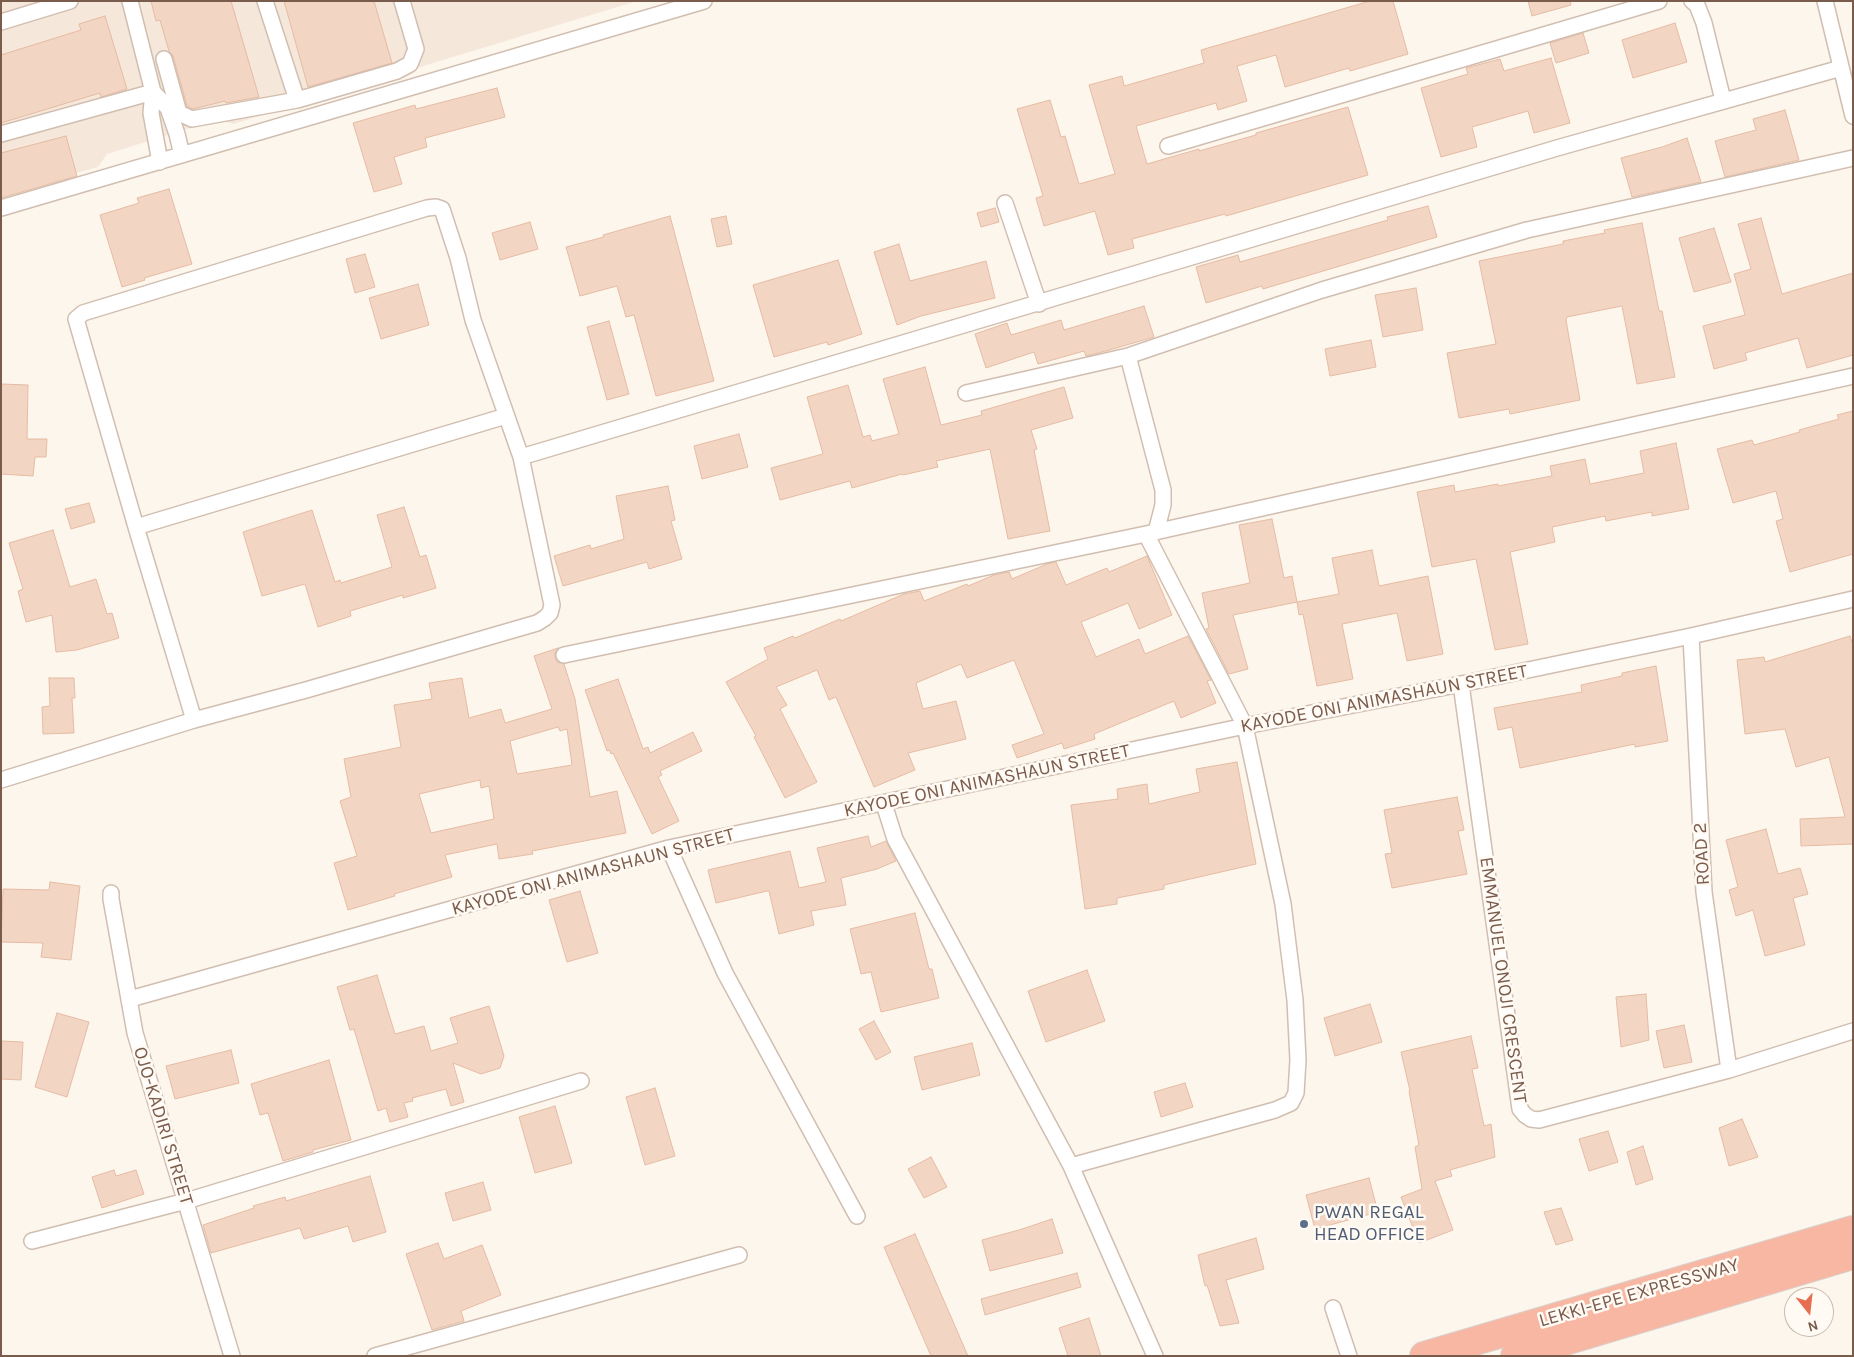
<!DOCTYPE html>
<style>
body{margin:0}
#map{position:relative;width:1854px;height:1357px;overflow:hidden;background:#fdf6ec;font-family:Karla,sans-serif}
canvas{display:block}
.frame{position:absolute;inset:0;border:2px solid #7a5c4d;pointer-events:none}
.north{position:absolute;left:1784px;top:1287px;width:50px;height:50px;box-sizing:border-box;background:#fffaf3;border:1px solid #cabbb1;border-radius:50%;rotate:164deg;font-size:14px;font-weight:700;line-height:20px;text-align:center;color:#7a5c4d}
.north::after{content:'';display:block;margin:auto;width:18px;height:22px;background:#e76f51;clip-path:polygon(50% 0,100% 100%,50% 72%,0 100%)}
</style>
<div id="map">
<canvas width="1854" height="1357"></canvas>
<div class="frame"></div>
<div class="north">N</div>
</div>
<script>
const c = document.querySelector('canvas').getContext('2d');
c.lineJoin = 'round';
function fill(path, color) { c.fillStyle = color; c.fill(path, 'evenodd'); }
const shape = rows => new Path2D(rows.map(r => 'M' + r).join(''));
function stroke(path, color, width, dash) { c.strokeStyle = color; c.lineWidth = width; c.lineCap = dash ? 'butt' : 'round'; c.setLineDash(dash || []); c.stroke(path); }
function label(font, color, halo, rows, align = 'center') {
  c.font = font + ' Karla,sans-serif'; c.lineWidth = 5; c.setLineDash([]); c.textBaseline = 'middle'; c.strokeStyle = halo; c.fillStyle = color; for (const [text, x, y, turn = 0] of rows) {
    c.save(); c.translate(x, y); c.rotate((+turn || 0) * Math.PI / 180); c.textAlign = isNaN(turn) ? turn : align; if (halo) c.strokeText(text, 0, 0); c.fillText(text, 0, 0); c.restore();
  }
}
fill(shape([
 [1,1,637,1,233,124,219,119,107,154,98,167,1,193]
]), '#f5e8da');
const building = shape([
 [151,1,231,1,259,97,226,103,225,101,193,109,187,106,173,56,169,51,160,20,156,21,151,1],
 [284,1,374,1,392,63,308,87,284,1],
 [1370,1,1393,1,1408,54,1350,71,1349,68,1285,87,1276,55,1237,66,1247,101,1218,110,1216,103,1136,126,1147,164,1199,149,1199,151,1256,135,1256,133,1348,107,1368,175,1226,216,1225,214,1132,239,1134,248,1108,255,1095,211,1044,226,1036,198,1043,196,1017,109,1050,100,1061,137,1065,136,1079,184,1115,174,1089,85,1122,76,1124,86,1204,63,1201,50,1370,1],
 [1528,1,1570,1,1571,5,1532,16,1528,1],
 [105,16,127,89,101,97,100,93,1,123,1,55,81,30,79,24,105,16],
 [1675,23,1687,62,1633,78,1622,40,1675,23],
 [1583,33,1589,53,1556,63,1550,43,1583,33],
 [1551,58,1570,123,1534,133,1528,111,1472,127,1477,147,1441,157,1421,88,1468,74,1466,68,1500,59,1504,71,1551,58],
 [497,88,505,117,425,138,427,147,394,157,402,184,374,192,353,123,415,105,416,109,497,88],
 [1785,110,1799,160,1725,177,1715,141,1756,130,1753,119,1785,110],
 [66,136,77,176,1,198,1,153,66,136],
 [1687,138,1701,182,1632,197,1621,158,1662,147,1687,138],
 [169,189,192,264,144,278,145,280,122,287,100,215,139,203,137,198,169,189],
 [1428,206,1437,237,1263,289,1262,286,1206,303,1196,267,1238,255,1240,262,1388,220,1387,217,1428,206],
 [995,208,999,222,981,227,977,213,995,208],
 [670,216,714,381,656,396,634,315,626,317,617,286,580,296,566,247,604,237,603,235,670,216],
 [726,216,732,244,717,247,711,219,726,216],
 [1761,218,1782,294,1853,273,1853,355,1807,368,1798,338,1745,353,1747,360,1714,369,1703,326,1745,315,1734,274,1751,269,1738,224,1761,218],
 [530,222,538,249,500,260,492,233,530,222],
 [1642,223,1659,311,1662,311,1675,377,1637,384,1622,306,1567,317,1566,320,1580,400,1510,414,1509,409,1459,418,1447,353,1496,344,1479,261,1563,244,1563,241,1605,233,1604,230,1642,223],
 [1714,228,1731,282,1694,292,1679,238,1714,228],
 [899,244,910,281,986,261,995,298,921,316,897,325,874,252,899,244],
 [365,254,375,287,355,293,346,259,365,254],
 [838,260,862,334,828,345,827,342,774,357,753,285,838,260],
 [418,284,429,325,381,339,369,298,418,284],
 [1416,288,1423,330,1383,337,1375,295,1416,288],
 [1144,306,1154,337,1106,351,1086,356,1084,351,1038,364,1034,352,986,368,975,334,1007,323,1011,335,1061,320,1064,330,1144,306],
 [609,321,629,394,607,400,587,327,609,321],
 [1371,340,1376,367,1330,376,1325,349,1371,340],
 [925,367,941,425,982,415,981,411,1064,387,1073,418,1031,430,1037,449,1034,450,1050,531,1008,539,990,449,936,461,938,467,903,475,902,474,852,488,850,481,780,500,771,468,823,454,807,397,848,385,863,437,870,435,872,441,899,434,883,379,925,367],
 [1,384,28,385,27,439,47,439,46,457,35,457,33,476,1,474,1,384],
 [1853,411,1853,554,1790,572,1776,521,1783,519,1776,491,1733,503,1717,449,1752,440,1754,445,1800,432,1799,430,1839,419,1837,415,1853,411],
 [739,434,748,467,702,479,694,446,739,434],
 [1676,443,1689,509,1652,516,1652,512,1606,521,1605,516,1552,527,1555,542,1510,552,1528,644,1495,650,1476,559,1432,567,1417,492,1454,485,1455,492,1498,484,1498,486,1552,476,1550,466,1585,459,1590,484,1644,473,1640,451,1676,443],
 [668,486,675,520,671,521,682,559,649,569,647,562,563,586,554,556,590,545,591,549,624,539,616,496,668,486],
 [89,503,95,522,71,529,65,509,89,503],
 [404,507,420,557,426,555,436,588,403,598,403,595,350,611,351,616,318,627,305,584,262,596,243,532,312,510,335,582,340,580,341,583,392,567,377,515,404,507],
 [1272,519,1284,578,1292,576,1297,602,1233,615,1248,669,1229,674,1206,629,1209,628,1202,593,1250,583,1239,525,1272,519],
 [53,530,70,587,96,579,107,614,112,613,119,638,77,650,56,652,52,615,26,622,18,591,23,589,9,543,53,530],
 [1372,550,1379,586,1428,576,1443,654,1407,661,1397,613,1342,624,1353,679,1317,686,1303,614,1299,615,1297,602,1339,594,1332,558,1372,550],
 [1147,556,1172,615,1139,629,1128,603,1081,622,1096,657,1139,639,1145,654,1188,636,1211,680,1207,681,1216,703,1181,718,1174,701,1094,734,1095,739,1064,749,1062,743,1017,758,1012,745,1044,734,1014,660,967,678,961,664,916,683,923,709,956,701,966,739,908,753,915,770,874,787,836,697,829,700,817,670,776,687,787,705,780,709,817,782,785,798,754,737,756,736,726,682,768,659,764,648,793,636,795,638,840,619,841,621,904,594,920,591,924,601,967,584,968,586,994,575,1009,572,1012,579,1047,564,1056,562,1066,585,1107,568,1109,572,1147,556],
 [1850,636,1853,645,1853,844,1801,846,1800,819,1845,817,1829,757,1796,767,1785,729,1745,734,1737,660,1764,657,1765,662,1850,636],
 [558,648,555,653,555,657,557,662,564,664,575,699,590,797,617,791,626,833,532,851,533,854,499,859,497,844,445,855,452,877,394,894,395,896,348,910,334,863,357,856,340,801,351,797,344,759,401,747,394,705,432,699,429,683,462,678,469,718,501,709,505,723,552,709,534,656,558,648],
 [558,727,560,731,567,729,572,765,517,774,510,741,558,727],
 [480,780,481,788,489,786,494,819,431,833,419,794,480,780],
 [1656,666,1668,741,1635,747,1635,744,1520,768,1512,727,1498,730,1494,708,1582,692,1581,685,1622,676,1622,673,1656,666],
 [49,678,74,678,75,698,72,698,74,733,43,734,42,707,50,706,49,678],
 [618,679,643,749,648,747,650,753,693,732,702,751,660,771,662,775,658,777,679,821,652,834,613,753,611,754,609,750,607,751,585,690,618,679],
 [1237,762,1256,864,1164,885,1164,889,1117,898,1117,904,1085,909,1071,805,1118,799,1117,789,1147,784,1149,804,1200,792,1196,769,1237,762],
 [1457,797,1464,830,1458,831,1467,874,1392,888,1385,854,1392,853,1384,810,1457,797],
 [1766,829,1778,874,1800,868,1808,894,1793,898,1805,945,1765,956,1753,910,1736,916,1729,890,1738,887,1726,840,1766,829],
 [868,836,871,847,886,841,896,861,877,869,841,878,846,905,811,911,814,925,779,934,769,891,767,891,716,903,708,870,790,851,799,888,826,882,817,848,868,836],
 [50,882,80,886,71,960,41,957,43,943,1,942,3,889,49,890,50,882],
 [580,891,598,953,567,962,549,900,580,891],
 [915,913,929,969,932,969,939,998,881,1012,871,972,861,974,850,929,915,913],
 [1087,970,1105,1021,1046,1042,1028,991,1087,970],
 [377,975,395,1034,424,1026,431,1051,458,1043,450,1018,489,1006,504,1056,500,1068,481,1074,453,1063,464,1102,451,1106,446,1089,412,1098,413,1101,404,1103,408,1117,390,1122,386,1108,378,1111,354,1029,350,1030,337,987,377,975],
 [1646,994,1649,1040,1621,1047,1616,997,1646,994],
 [1370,1004,1382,1042,1335,1056,1324,1018,1370,1004],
 [57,1013,89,1022,67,1097,35,1087,57,1013],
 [874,1021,891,1052,876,1060,859,1029,874,1021],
 [1684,1025,1692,1062,1664,1068,1656,1031,1684,1025],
 [1471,1036,1478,1068,1472,1069,1484,1126,1491,1124,1495,1157,1450,1170,1452,1176,1435,1181,1453,1230,1419,1243,1401,1197,1422,1189,1415,1147,1419,1145,1409,1091,1410,1091,1401,1052,1471,1036],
 [1,1041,23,1042,21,1080,1,1079,1,1041],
 [972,1043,980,1075,922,1090,914,1057,972,1043],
 [231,1050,239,1083,175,1099,166,1066,231,1050],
 [329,1060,351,1140,313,1150,313,1152,283,1161,268,1113,260,1115,251,1084,329,1060],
 [1185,1083,1193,1107,1161,1117,1154,1092,1185,1083],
 [655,1088,675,1156,645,1165,626,1097,655,1088],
 [555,1106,572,1163,535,1173,519,1117,555,1106],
 [1742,1119,1758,1157,1729,1166,1719,1128,1742,1119],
 [1608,1131,1618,1162,1589,1171,1579,1139,1608,1131],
 [1643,1146,1653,1179,1636,1185,1627,1152,1643,1146],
 [931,1157,947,1187,924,1198,908,1169,931,1157],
 [114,1170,116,1176,136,1170,144,1194,102,1208,92,1177,114,1170],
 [370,1176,386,1232,353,1242,348,1226,304,1239,300,1228,211,1253,203,1225,254,1208,253,1206,285,1197,286,1201,370,1176],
 [1369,1178,1378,1212,1315,1229,1306,1195,1369,1178],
 [483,1182,491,1210,453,1221,445,1193,483,1182],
 [1561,1208,1573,1240,1556,1245,1544,1212,1561,1208],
 [1052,1219,1063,1253,990,1271,982,1240,1019,1230,1052,1219],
 [915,1234,968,1356,931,1356,884,1247,915,1234],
 [1256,1238,1264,1269,1226,1280,1239,1323,1220,1326,1207,1285,1205,1286,1198,1255,1256,1238],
 [438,1243,444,1259,482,1245,501,1295,461,1311,464,1321,432,1330,406,1254,438,1243],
 [1077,1273,1081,1287,985,1315,981,1299,1077,1273],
 [1089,1318,1101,1356,1068,1356,1059,1328,1089,1318]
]);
fill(building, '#f3d5c3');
stroke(building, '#e6bba3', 1);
const street = shape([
 [265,1,297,100],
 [1692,1,1697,5,1704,23,1723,100],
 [1825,1,1853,116],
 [1,22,70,1],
 [164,59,179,113,192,119,297,100,397,71,410,64,416,49,402,1],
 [153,92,151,113,160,162],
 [153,92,168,108,177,134,182,155],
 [1,134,153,92,130,1],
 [1168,146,1659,1],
 [1005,203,1039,304],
 [1,208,704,1],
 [1128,356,1322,290,1527,230,1853,158],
 [966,393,1128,356,1163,490,1163,505,1156,532],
 [521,457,1557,148,1841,68],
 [136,527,506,416],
 [1146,534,1853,376],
 [1691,636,1704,892,1729,1070],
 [564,655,1146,534,1245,726,1283,904,1295,1000,1298,1060,1296,1093,1291,1103,1275,1110,1071,1166],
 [1461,684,1520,1109,1525,1115,1531,1119,1539,1120,1729,1070,1853,1031],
 [1,780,194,720,306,690,537,623,545,618,550,613,552,605,521,457,473,320,458,258,442,209,436,207,427,208,83,313,76,319,136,527,194,720],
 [884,804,895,839,1071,1166,1155,1356],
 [669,848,725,973,857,1216],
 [111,893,111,899,135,1033,232,1356],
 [130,999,669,848,1245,726,1461,684,1691,636,1853,599],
 [32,1241,186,1201,581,1081],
 [1333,1308,1349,1356],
 [375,1356,739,1255]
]);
const highway = shape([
 [1424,1356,1853,1230],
 [1515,1356,1853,1255]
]);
stroke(street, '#d1beb0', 18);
stroke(highway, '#dad1cd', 30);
stroke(street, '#fff', 15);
stroke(highway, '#f7b7a3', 28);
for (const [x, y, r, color] of [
 [1304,1224,5,"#5c6f8a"]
]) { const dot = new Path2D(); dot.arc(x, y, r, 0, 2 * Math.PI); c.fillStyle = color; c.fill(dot); stroke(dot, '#fffaf3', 2); }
label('19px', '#7a5c4d', '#fffaf3', [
 ["KAYODE ONI ANIMASHAUN STREET",1384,699,-11],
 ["KAYODE ONI ANIMASHAUN STREET",987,781,-12],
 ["ROAD 2",1702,854,-93],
 ["KAYODE ONI ANIMASHAUN STREET",593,872,-15],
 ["EMMANUEL ONOJI CRESCENT",1503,980,82],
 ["OJO-KADIRI STREET",163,1126,73],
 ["LEKKI-EPE EXPRESSWAY",1639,1293,-16]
]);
label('19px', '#4e5e75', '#fffaf3', [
 ["PWAN REGAL",1314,1213],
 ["HEAD OFFICE",1314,1235]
], 'left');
</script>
